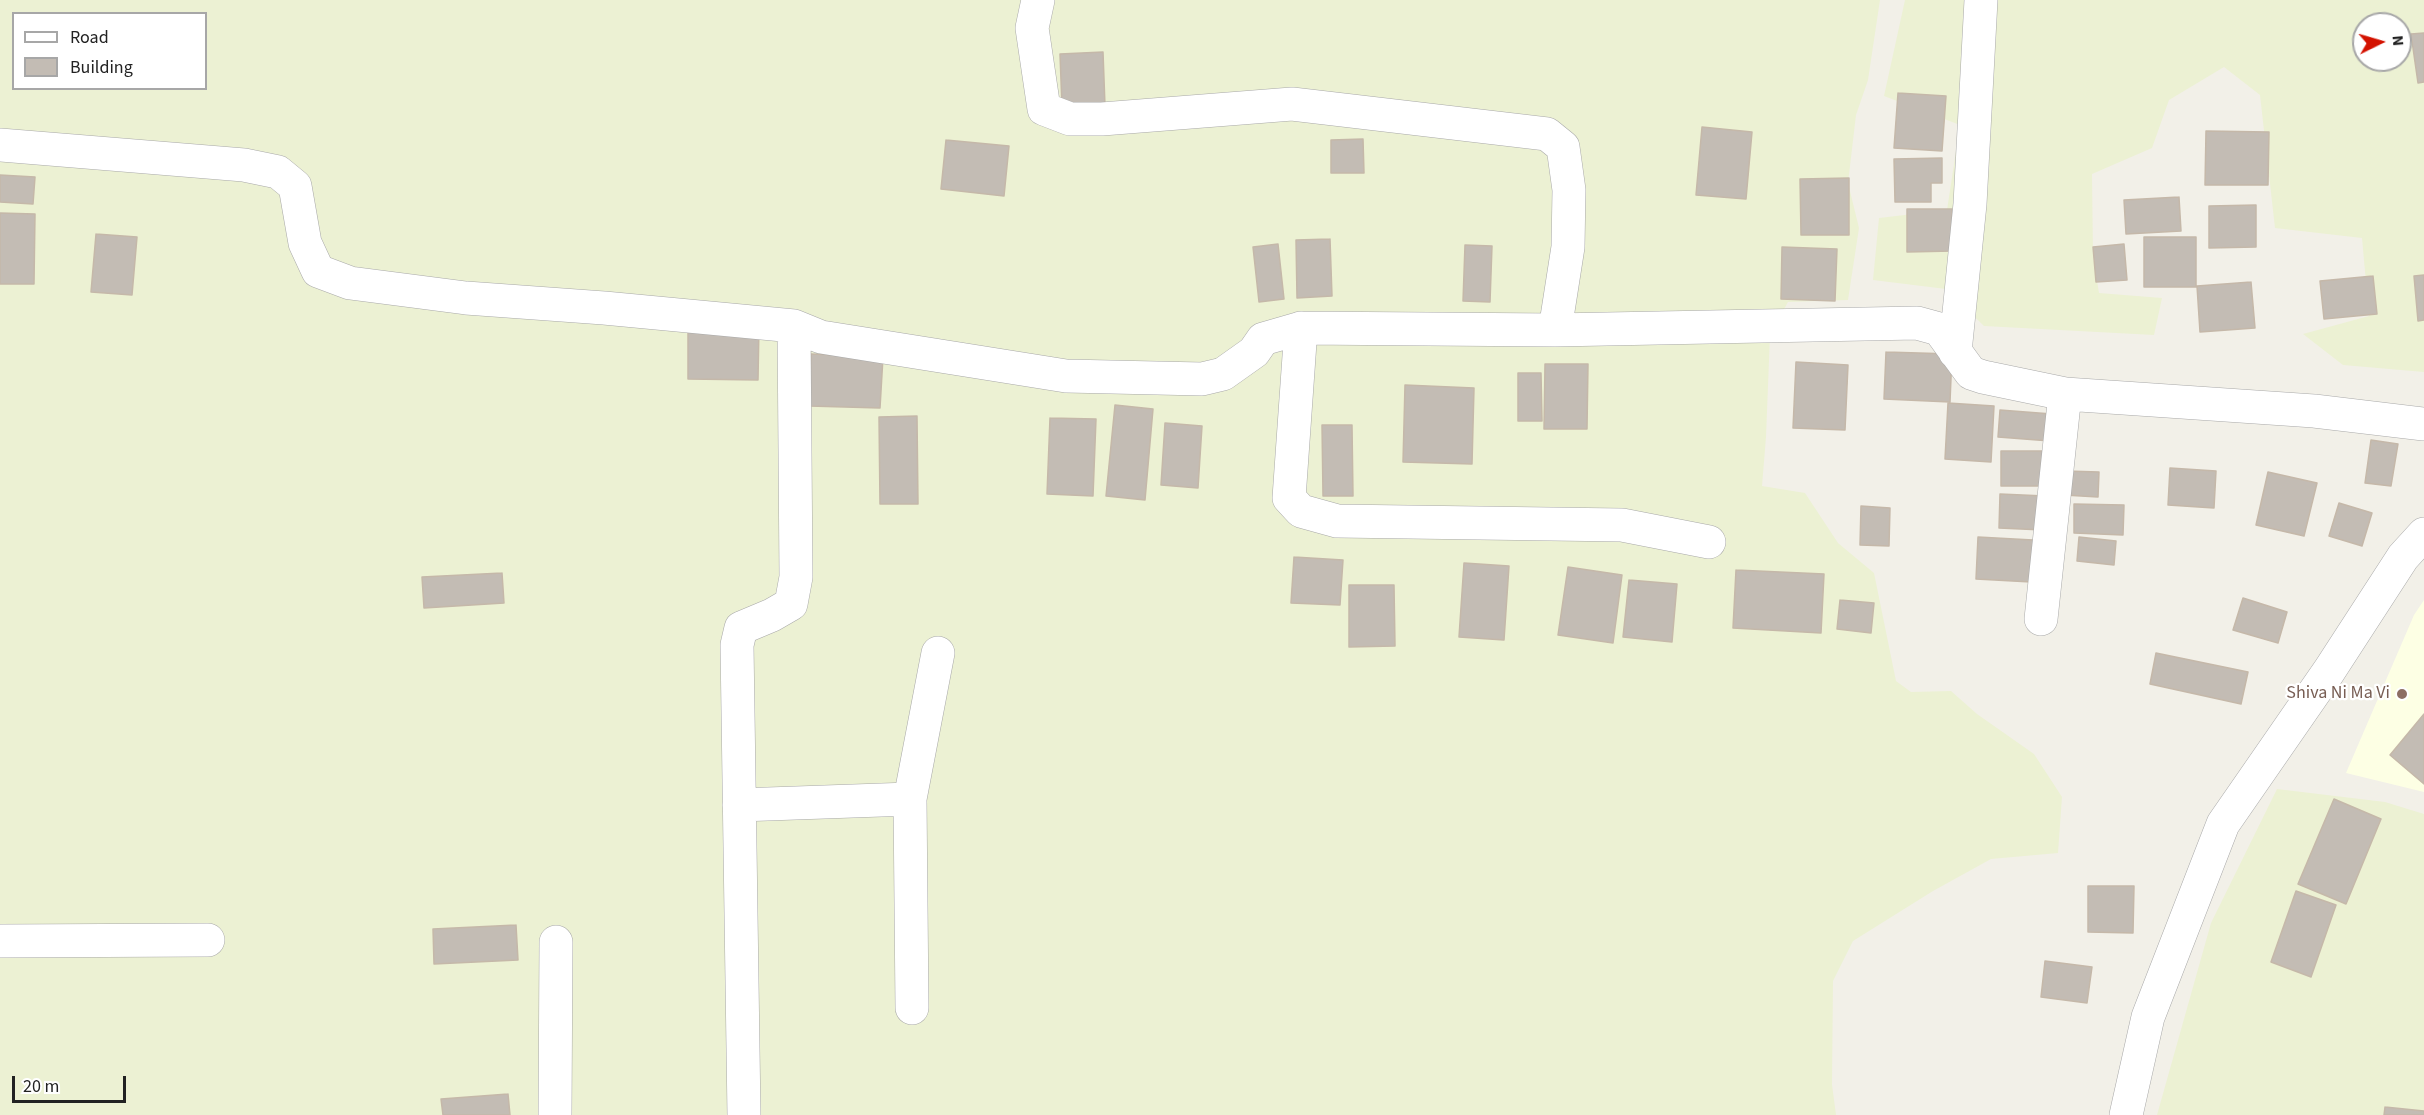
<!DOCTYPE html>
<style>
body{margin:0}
#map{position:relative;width:2424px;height:1115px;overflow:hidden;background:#f2f0e8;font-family:"Source Sans 3",sans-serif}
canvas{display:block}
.legend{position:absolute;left:12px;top:12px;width:195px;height:78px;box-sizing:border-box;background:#fff;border:2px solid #a7a7a7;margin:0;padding:8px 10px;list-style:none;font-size:18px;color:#222}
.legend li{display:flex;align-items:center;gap:12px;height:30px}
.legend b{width:30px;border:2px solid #a7a7a7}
.north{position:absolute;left:2352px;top:12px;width:60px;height:60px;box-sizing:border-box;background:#fff;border:2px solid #a7a7a7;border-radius:50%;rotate:85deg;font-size:16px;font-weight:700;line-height:24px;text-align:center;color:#222}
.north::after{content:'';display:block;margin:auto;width:21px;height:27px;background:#d31200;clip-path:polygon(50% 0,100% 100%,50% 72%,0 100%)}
.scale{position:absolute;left:12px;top:1076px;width:114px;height:27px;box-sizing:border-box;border:3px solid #222;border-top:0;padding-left:8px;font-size:18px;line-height:21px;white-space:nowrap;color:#222;-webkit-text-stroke:4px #fff;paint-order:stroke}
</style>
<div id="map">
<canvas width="2424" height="1115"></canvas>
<ul class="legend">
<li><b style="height:8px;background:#fff"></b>Road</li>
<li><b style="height:16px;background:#c3bcb4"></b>Building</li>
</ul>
<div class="north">N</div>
<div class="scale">20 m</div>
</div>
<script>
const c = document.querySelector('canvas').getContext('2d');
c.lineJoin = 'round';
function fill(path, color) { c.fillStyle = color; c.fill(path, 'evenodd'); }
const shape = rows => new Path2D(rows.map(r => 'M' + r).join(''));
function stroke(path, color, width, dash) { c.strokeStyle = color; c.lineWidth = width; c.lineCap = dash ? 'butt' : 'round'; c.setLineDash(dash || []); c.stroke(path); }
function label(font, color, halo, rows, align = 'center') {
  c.font = font + ' "Source Sans 3",sans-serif'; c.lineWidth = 4.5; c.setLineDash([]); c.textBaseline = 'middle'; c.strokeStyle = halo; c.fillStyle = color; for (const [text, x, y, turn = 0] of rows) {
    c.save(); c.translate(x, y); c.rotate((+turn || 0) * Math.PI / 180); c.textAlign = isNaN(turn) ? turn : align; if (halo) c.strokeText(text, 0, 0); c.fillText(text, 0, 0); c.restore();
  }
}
fill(shape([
 [2424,600,2424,792,2346,773,2414,615]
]), '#fdffe4');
fill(shape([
 [0,0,1880,0,1868,80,1856,115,1848,183,1859,228,1848,300,1788,302,1770,335,1766,437,1762,486,1805,493,1838,543,1874,573,1896,681,1911,692,1951,691,1977,714,2034,754,2062,797,2058,853,1991,859,1933,891,1853,941,1833,981,1832,1085,1836,1115,0,1115],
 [14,14,206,14,206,88,14,88],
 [1905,0,2424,0,2424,372,2343,365,2303,334,2369,316,2362,238,2275,228,2260,95,2224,67,2169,100,2152,148,2092,174,2093,256,2099,293,2162,298,2154,335,1984,326,1946,289,1873,280,1879,218,1947,210,1960,125,1884,96],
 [2364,24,2400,24,2400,60,2364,60],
 [2277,789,2385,802,2424,814,2424,1115,2157,1115,2211,923]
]), '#ecf1d3');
const building = shape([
 [2424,33,2424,82,2418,83,2411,34,2424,33],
 [1103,52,1105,106,1062,107,1060,54,1103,52],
 [1898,93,1946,96,1942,151,1894,148,1898,93],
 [1702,127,1752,132,1746,199,1696,195,1702,127],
 [2206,131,2269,132,2268,185,2205,185,2206,131],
 [1363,139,1364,173,1331,173,1331,140,1363,139],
 [946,140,1009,146,1004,196,941,189,946,140],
 [1942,158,1942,183,1931,183,1931,202,1895,202,1894,159,1942,158],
 [0,175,35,177,33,204,0,202,0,175],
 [1849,178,1849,235,1801,235,1800,179,1849,178],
 [2179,197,2181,231,2126,234,2124,200,2179,197],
 [2256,205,2256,247,2209,248,2209,206,2256,205],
 [1907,209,1952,209,1953,251,1907,252,1907,209],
 [0,213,35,214,34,284,0,284,0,213],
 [96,234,137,237,132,295,91,292,96,234],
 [2144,237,2196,237,2196,287,2144,287,2144,237],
 [1330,239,1332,296,1297,298,1296,240,1330,239],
 [1278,244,1284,299,1259,302,1253,247,1278,244],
 [2124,244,2127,280,2096,282,2093,247,2124,244],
 [1465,245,1492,246,1490,302,1463,301,1465,245],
 [1782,247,1837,249,1835,301,1781,299,1782,247],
 [2424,275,2424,320,2418,321,2414,276,2424,275],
 [2373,276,2377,314,2324,319,2320,281,2373,276],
 [2251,282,2255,328,2200,332,2197,286,2251,282],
 [688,324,759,325,758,380,688,379,688,324],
 [1886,352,1952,354,1950,402,1884,399,1886,352],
 [811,354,883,357,880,408,809,406,811,354],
 [1796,362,1848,365,1845,430,1793,428,1796,362],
 [1545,364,1588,364,1587,429,1544,429,1545,364],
 [1518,373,1541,373,1542,421,1518,421,1518,373],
 [1405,385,1474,388,1472,464,1403,462,1405,385],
 [1948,403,1994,406,1991,462,1945,459,1948,403],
 [1115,405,1153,409,1145,500,1106,496,1115,405],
 [2000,410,2052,414,2050,441,1998,437,2000,410],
 [917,416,918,504,880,504,879,417,917,416],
 [1050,418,1096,419,1093,496,1047,494,1050,418],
 [1165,423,1202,426,1198,488,1161,485,1165,423],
 [1322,425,1352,425,1353,496,1323,496,1322,425],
 [2371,440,2398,444,2391,486,2365,483,2371,440],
 [2001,451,2043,451,2043,486,2001,486,2001,451],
 [2170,468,2216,471,2214,508,2168,505,2170,468],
 [2066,471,2099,472,2098,497,2064,495,2066,471],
 [2268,472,2317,483,2304,536,2256,525,2268,472],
 [2000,494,2045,496,2043,530,1999,528,2000,494],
 [2339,503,2372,513,2362,546,2329,536,2339,503],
 [2074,504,2124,505,2123,535,2074,533,2074,504],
 [1861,506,1890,508,1889,546,1860,545,1861,506],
 [1978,537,2033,540,2031,582,1976,579,1978,537],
 [2079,537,2116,541,2114,565,2077,561,2079,537],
 [1294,557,1343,560,1340,605,1291,603,1294,557],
 [1464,563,1509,566,1504,640,1459,637,1464,563],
 [1568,567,1622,575,1613,643,1558,635,1568,567],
 [1736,570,1824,574,1821,633,1733,628,1736,570],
 [502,573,504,603,424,608,422,577,502,573],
 [1629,580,1677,584,1672,642,1623,637,1629,580],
 [1349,585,1394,585,1395,646,1349,647,1349,585],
 [2243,598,2287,612,2278,643,2233,630,2243,598],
 [1840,600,1874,603,1871,633,1837,629,1840,600],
 [2156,653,2248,672,2241,704,2150,684,2156,653],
 [2424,714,2424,784,2390,755,2424,714],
 [2334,799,2381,819,2346,904,2298,884,2334,799],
 [2088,886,2134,886,2133,933,2088,932,2088,886],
 [2296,891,2336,905,2311,977,2271,962,2296,891],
 [516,925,518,960,434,964,433,929,516,925],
 [2045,961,2092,967,2087,1003,2041,997,2045,961],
 [508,1094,510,1115,443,1115,441,1099,508,1094],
 [2385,1107,2424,1111,2424,1115,2384,1115,2385,1107]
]);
fill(building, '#c3bcb4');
stroke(building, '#c5b8a9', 1.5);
const minor = shape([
 [1038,0,1032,28,1044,109,1070,119,1102,119,1292,104,1547,134,1563,147,1569,190,1568,247,1555,330],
 [0,145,244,165,278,172,295,186,305,243,318,271,350,283,466,298,604,308,794,326,821,337,1066,376,1202,379,1223,374,1254,352,1263,339,1301,328,1555,330,1917,323,1939,329,1971,373,1983,377,2065,394,2314,411,2424,424],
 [1301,328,1289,498,1301,511,1337,521,1622,525,1709,542],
 [1955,352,1970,204,1981,0],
 [2041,619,2065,394],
 [739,805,910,799],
 [0,941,208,940],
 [912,1008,910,799,938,653],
 [555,1115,556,942],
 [744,1115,737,645,741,628,772,615,791,604,796,577,794,326],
 [2126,1115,2148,1017,2223,824,2329,671,2403,557,2424,534]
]);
stroke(minor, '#a9a9a9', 34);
stroke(minor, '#fff', 33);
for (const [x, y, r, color] of [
 [2402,694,6,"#8d6e63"]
]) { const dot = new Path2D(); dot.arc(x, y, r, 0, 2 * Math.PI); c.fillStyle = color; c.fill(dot); stroke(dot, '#fff', 2); }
label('18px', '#785e54', '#fff', [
 ["Shiva Ni Ma Vi",2390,694]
], 'right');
</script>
